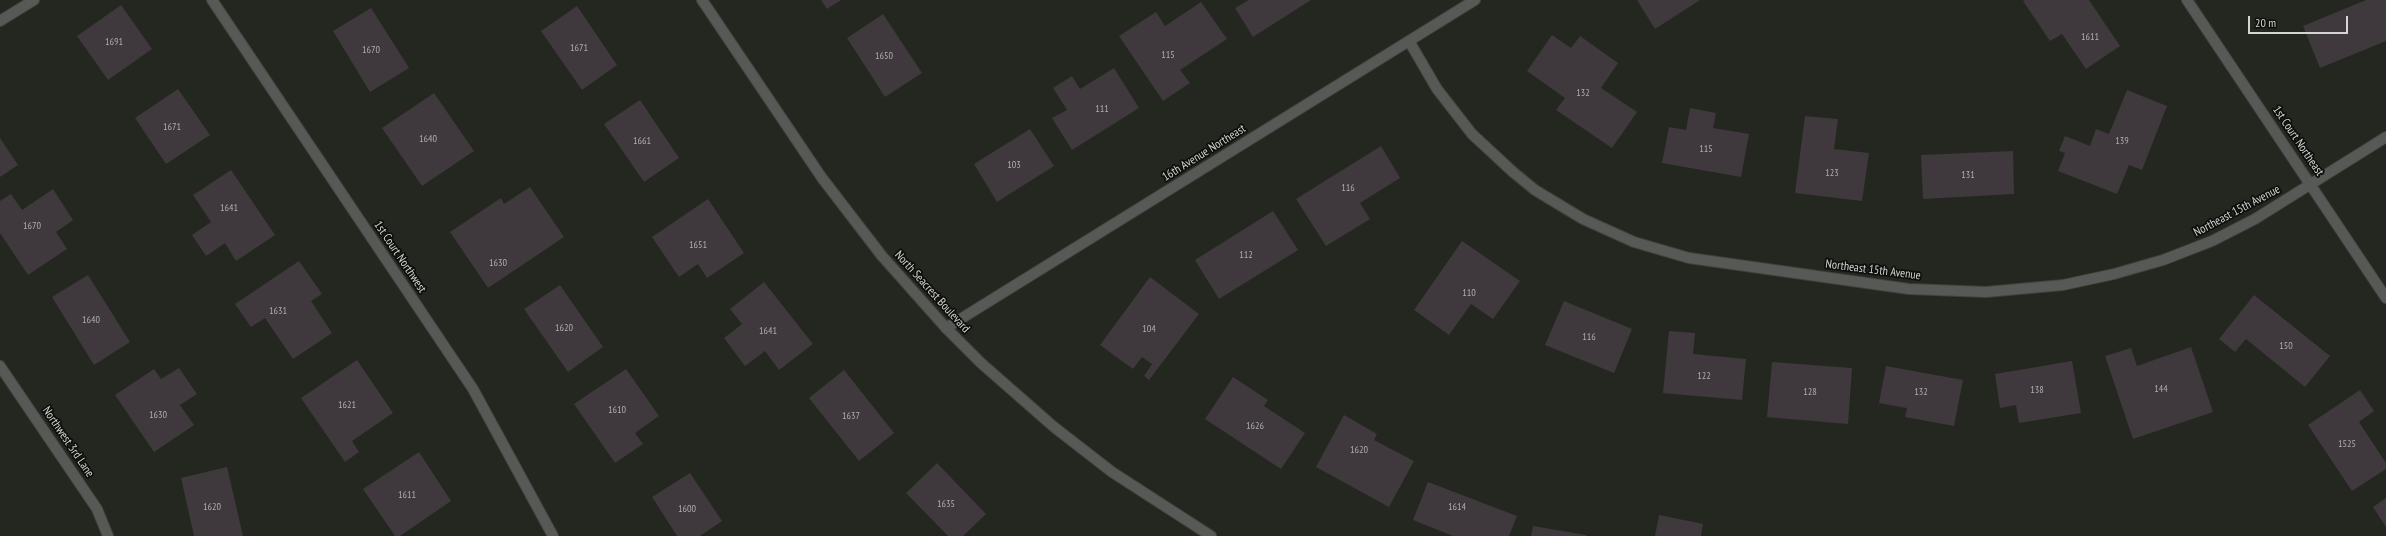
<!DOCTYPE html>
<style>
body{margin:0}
#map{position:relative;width:2386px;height:536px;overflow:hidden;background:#242720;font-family:"PT Sans Narrow",sans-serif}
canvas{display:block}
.scale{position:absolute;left:2248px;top:16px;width:100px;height:18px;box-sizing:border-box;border:2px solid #d3d5d1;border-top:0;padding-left:5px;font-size:12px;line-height:14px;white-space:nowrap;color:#d3d5d1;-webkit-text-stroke:3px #0e0f0c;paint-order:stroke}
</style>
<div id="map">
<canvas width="2386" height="536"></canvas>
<div class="scale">20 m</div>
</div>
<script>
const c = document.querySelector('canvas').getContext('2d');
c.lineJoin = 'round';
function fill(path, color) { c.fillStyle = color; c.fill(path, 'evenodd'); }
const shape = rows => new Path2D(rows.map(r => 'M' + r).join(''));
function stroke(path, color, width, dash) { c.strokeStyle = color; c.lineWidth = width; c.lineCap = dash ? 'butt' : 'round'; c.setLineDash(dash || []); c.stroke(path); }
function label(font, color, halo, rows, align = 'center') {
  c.font = font + ' "PT Sans Narrow",sans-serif'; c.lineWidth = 3.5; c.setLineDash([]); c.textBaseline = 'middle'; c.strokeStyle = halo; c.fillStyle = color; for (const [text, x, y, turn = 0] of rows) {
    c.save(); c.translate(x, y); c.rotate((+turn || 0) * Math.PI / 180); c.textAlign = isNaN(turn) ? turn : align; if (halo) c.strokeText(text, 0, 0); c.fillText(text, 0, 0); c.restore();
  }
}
fill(shape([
 [821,0,841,0,827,9],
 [1249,0,1311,0,1253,37,1235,8],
 [1637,0,1700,0,1655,29],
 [2025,0,2089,0,2120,46,2086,69,2062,34,2050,41,2023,1],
 [2366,0,2386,0,2386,41,2320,68,2303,26],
 [1201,2,1227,39,1180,70,1190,83,1163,101,1119,36,1156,12,1165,26],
 [121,5,152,49,108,80,77,36],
 [577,6,617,65,582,90,541,31],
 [371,8,409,68,370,92,333,31],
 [883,14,922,73,885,97,847,38],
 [1552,35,1571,48,1580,36,1618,63,1601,88,1637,112,1612,148,1556,110,1565,98,1527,71],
 [1114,68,1139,108,1072,150,1052,118,1067,110,1053,88,1072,76,1080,89],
 [178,89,210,135,166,164,135,118],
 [2127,90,2167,106,2142,170,2129,165,2117,194,2058,171,2065,153,2059,151,2065,136,2090,146,2096,129,2109,134],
 [434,93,474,151,422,186,382,128],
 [640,100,679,158,644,182,604,124],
 [1690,108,1716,113,1713,128,1749,134,1741,177,1662,163,1669,127,1686,130],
 [1805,116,1838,119,1834,149,1869,153,1862,201,1795,193],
 [1030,129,1054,166,997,202,974,164],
 [0,138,18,165,0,177],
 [1381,146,1400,178,1360,203,1370,219,1326,246,1296,199],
 [2013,151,2014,194,1923,199,1921,155],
 [231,170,275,235,236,261,225,243,206,256,192,235,211,222,193,195],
 [530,187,564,237,488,288,450,232,501,198,504,204],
 [53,189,73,220,56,232,67,249,28,275,0,233,0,201,11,194,22,210],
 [708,199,744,253,707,278,698,264,679,277,652,237],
 [1273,211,1298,250,1219,299,1195,260],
 [1462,241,1520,281,1493,319,1471,304,1449,335,1414,310],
 [299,261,322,294,311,301,332,333,293,359,265,318,251,327,235,304],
 [88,275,130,342,94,365,52,297],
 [1150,277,1199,314,1149,380,1144,376,1152,364,1142,357,1133,369,1100,345],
 [764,282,813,344,779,370,765,351,745,366,724,338,742,324,730,309],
 [560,285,603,347,568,372,524,309],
 [2254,295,2330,356,2305,387,2246,339,2235,352,2219,339],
 [1564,301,1632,329,1614,373,1545,345],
 [1669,331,1695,333,1693,354,1746,359,1742,400,1663,393],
 [2191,347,2213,412,2133,439,2105,356,2131,348,2137,366],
 [357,360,393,413,352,441,359,452,345,462,301,398],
 [2072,361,2081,413,2019,423,2016,405,2000,408,1995,374],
 [1772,362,1852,368,1848,424,1767,417],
 [1886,366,1963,380,1954,426,1905,417,1907,408,1879,403],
 [179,368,197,394,180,405,194,425,154,452,115,395,154,369,161,379],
 [626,369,659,416,635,433,643,444,615,463,574,404],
 [844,370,894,433,859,461,809,398],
 [1233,377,1268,400,1264,406,1305,433,1281,469,1205,419],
 [2360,390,2374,411,2359,422,2386,463,2386,469,2352,491,2308,425],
 [1344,415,1377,434,1374,440,1414,461,1389,507,1316,467],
 [419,452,451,501,400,536,395,536,363,489],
 [937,463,986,514,963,536,948,536,906,493],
 [227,467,243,536,194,536,181,478],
 [690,473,722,521,700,536,677,536,652,497],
 [1428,482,1517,516,1509,536,1453,536,1413,520],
 [2386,498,2386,527,2373,507],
 [1659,515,1703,524,1701,536,1655,536],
 [1533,526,1586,535,1586,536,1531,536]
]), '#3f383d');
const minor = shape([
 [212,0,473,389,553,536],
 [2187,0,2386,298],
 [0,21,34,0],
 [1409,41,1437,89,1472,134,1513,172,1535,190,1583,219,1634,242,1689,258,1909,289,1986,292,2063,285,2114,274,2163,260,2212,241,2255,219,2386,137],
 [946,328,1475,0],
 [0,366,97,509,108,536]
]);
const tertiary = shape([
 [702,0,822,178,882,256,946,328,981,363,1054,427,1112,472,1211,536]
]);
stroke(minor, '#40433c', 12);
stroke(tertiary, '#40433c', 12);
stroke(minor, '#575956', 10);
stroke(tertiary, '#575956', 10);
label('10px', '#aeaeac', null, [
 ["1611",2090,37],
 ["1691",114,42],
 ["1671",579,48],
 ["1670",371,50],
 ["115",1168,55],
 ["1650",884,56],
 ["132",1583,93],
 ["111",1102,109],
 ["1671",172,127],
 ["1640",428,139],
 ["1661",642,141],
 ["139",2122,141],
 ["115",1706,149],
 ["103",1014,165],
 ["123",1832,173],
 ["131",1968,175],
 ["116",1348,188],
 ["1641",229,208],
 ["1670",32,226],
 ["1651",698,245],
 ["112",1246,255],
 ["1630",498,263],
 ["110",1469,293],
 ["1631",278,311],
 ["1640",91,320],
 ["1620",564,328],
 ["104",1149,329],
 ["1641",768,331],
 ["116",1589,337],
 ["150",2286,346],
 ["122",1704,376],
 ["144",2161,389],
 ["138",2037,390],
 ["128",1810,392],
 ["132",1921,392],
 ["1621",347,405],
 ["1610",617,410],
 ["1630",158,415],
 ["1637",851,416],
 ["1626",1255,426],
 ["1525",2347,444],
 ["1620",1359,450],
 ["1611",407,495],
 ["1635",946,504],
 ["1620",212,507],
 ["1614",1457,507],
 ["1600",687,509]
]);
label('12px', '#d3d5d1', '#0e0f0c', [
 ["1st Court Northeast",2298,141,56],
 ["16th Avenue Northeast",1204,153,-32],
 ["Northeast 15th Avenue",2237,211,-28],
 ["1st Court Northwest",400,257,56],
 ["Northeast 15th Avenue",1873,270,7],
 ["North Seacrest Boulevard",932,292,48],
 ["Northwest 3rd Lane",68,442,56]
]);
</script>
